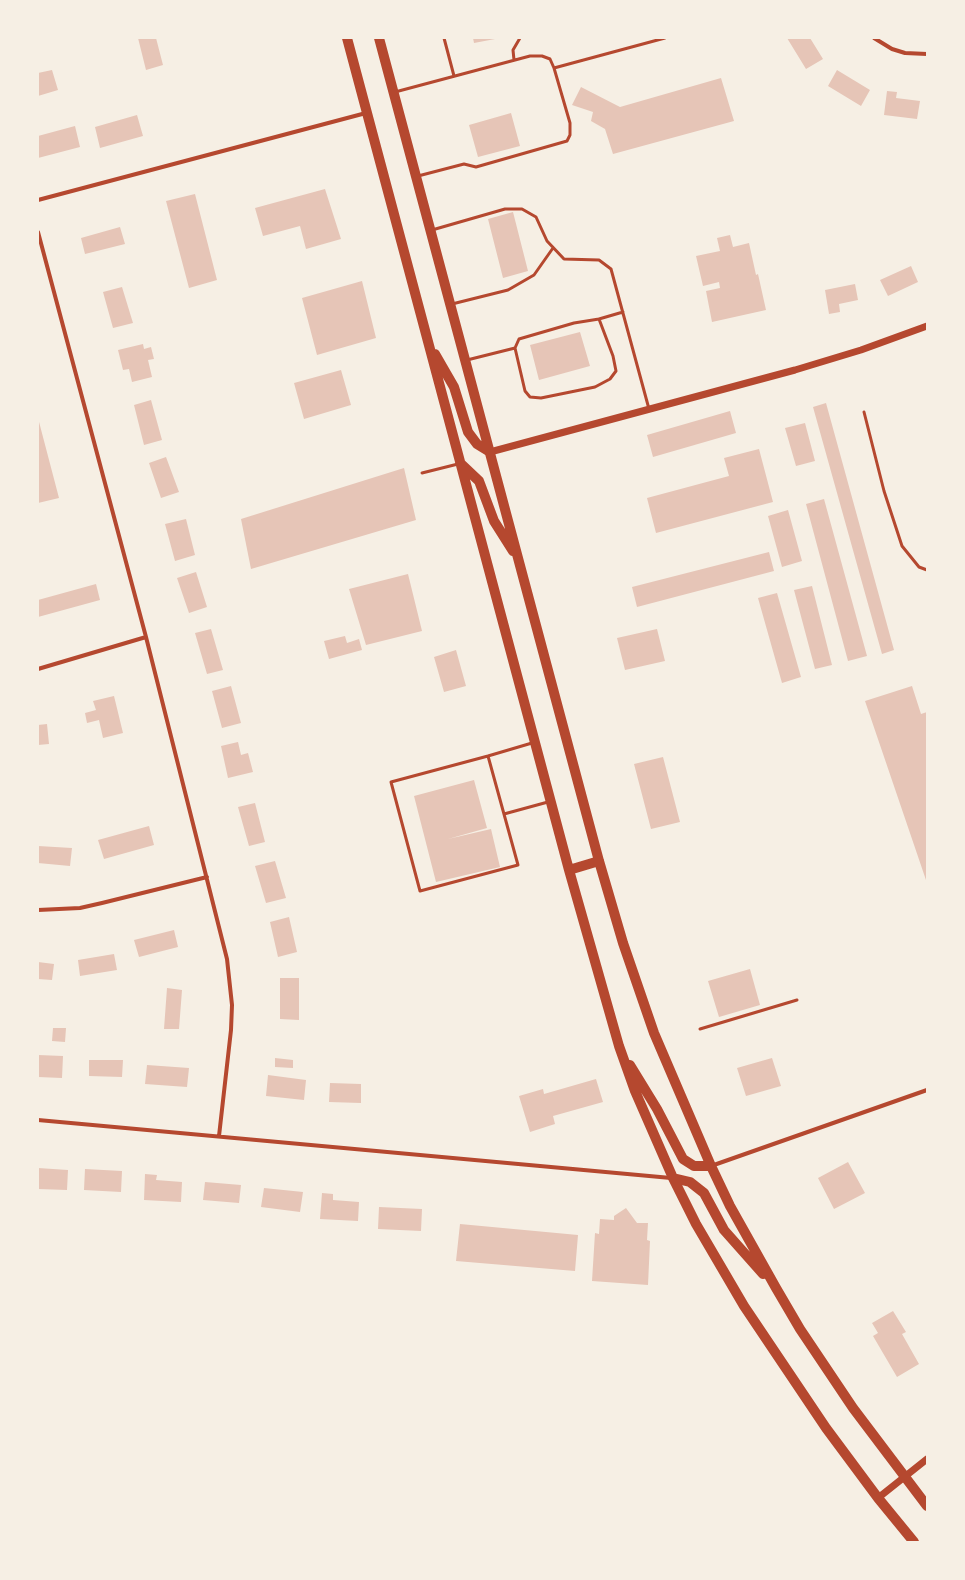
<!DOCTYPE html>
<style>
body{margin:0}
#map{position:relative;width:965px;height:1580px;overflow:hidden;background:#f6efe4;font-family:Bitter,serif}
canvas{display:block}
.frame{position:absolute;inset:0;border:39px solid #f6efe4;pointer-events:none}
</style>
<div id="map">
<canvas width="965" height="1580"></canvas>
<div class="frame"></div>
</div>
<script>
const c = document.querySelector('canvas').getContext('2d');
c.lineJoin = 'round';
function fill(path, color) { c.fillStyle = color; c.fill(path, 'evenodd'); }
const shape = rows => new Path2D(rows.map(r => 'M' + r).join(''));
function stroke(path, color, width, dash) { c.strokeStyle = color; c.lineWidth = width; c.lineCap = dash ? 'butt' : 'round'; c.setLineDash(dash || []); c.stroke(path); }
fill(shape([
 [138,38,156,38,163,65,146,70],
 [473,38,495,38,495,39,474,43],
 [787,38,810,38,823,59,806,69],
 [52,70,58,90,38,96,38,73],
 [837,70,870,90,861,106,828,86],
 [721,78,734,121,613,154,605,129,591,121,593,112,572,105,581,87,620,107],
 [887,91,897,92,896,98,920,101,917,119,884,115],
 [511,113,520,146,478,157,469,125],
 [137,115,143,136,100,148,95,127],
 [75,126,80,147,38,158,38,136],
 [325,189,341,239,306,249,300,226,263,236,255,208],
 [195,194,217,280,189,288,166,201],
 [513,212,528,271,503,278,488,219],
 [120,227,125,244,85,254,81,238],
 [730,235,733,247,749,243,756,275,758,274,766,310,712,322,706,291,720,288,719,282,703,286,696,256,720,251,717,238],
 [911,266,918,282,888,296,880,280],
 [362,281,376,338,317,355,302,298],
 [855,284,858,300,839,304,840,312,829,314,825,290],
 [122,287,133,323,113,328,103,292],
 [580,332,590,366,539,380,530,345],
 [143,344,144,349,151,347,154,359,148,360,152,377,132,382,129,369,123,370,118,350],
 [341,370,351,405,304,419,294,383],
 [151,400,162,440,144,445,134,405],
 [826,403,894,650,882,654,813,407],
 [730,411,736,433,653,457,647,435],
 [38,418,59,498,38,503],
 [805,423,815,461,796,466,785,428],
 [759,449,773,502,656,533,647,498,729,476,724,458],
 [166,457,179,492,161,498,149,463],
 [404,468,416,520,251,569,241,519],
 [824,499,867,656,848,661,806,504],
 [788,510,802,561,782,567,768,516],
 [186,519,195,555,175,561,165,524],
 [769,552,774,571,637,607,632,587],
 [196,572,207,607,189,613,177,578],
 [408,574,422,631,366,645,349,589],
 [96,584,100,600,38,617,38,600],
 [812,586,832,665,815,669,794,590],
 [777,593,801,677,782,683,758,598],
 [211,629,223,670,207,674,195,633],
 [657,629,665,661,625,670,617,638],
 [345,636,347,643,359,639,362,650,329,659,324,641],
 [456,650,466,686,444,692,434,657],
 [231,686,241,723,222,728,212,691],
 [912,686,921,714,927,712,927,883,865,701],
 [114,696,123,733,103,738,99,720,87,723,85,713,96,710,93,701],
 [47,724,49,744,38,745,38,725],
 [238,742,241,755,248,753,253,772,228,778,221,746],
 [663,757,680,822,651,829,634,764],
 [474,780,487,828,448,839,491,829,500,867,436,882,414,796],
 [255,803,265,842,249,846,238,807],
 [149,826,154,845,104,859,98,840],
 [38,846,72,848,70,866,38,863],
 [275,861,286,898,266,903,255,866],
 [289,917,297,952,278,957,270,922],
 [174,930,178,947,139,957,134,940],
 [114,954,117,970,80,976,78,960],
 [38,962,54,964,52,980,38,979],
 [750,969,760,1005,719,1017,708,981],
 [280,978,299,978,299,1020,280,1019],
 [167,988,182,990,179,1029,164,1029],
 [53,1028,66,1028,65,1042,52,1041],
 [38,1055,63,1056,62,1078,38,1077],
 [275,1058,293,1060,293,1068,275,1067],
 [772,1058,781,1086,746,1096,737,1068],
 [89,1060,123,1060,122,1077,89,1076],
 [147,1065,189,1068,187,1087,145,1084],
 [268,1075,306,1080,304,1100,266,1096],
 [596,1079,603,1102,553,1116,555,1124,530,1132,519,1096,543,1089,544,1094],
 [330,1083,361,1084,361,1103,329,1102],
 [848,1162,865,1193,834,1209,818,1178],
 [38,1168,68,1170,67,1190,38,1189],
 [85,1169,122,1171,121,1192,84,1190],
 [145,1174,157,1175,156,1180,182,1182,181,1202,144,1200],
 [205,1182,241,1185,239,1203,203,1200],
 [264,1188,303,1192,300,1212,261,1207],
 [322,1193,333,1194,333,1200,359,1202,358,1221,320,1219],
 [379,1207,422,1209,421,1231,378,1229],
 [626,1208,637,1223,648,1223,647,1240,650,1241,648,1285,592,1281,595,1233,599,1234,600,1219,614,1220,614,1216],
 [460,1224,578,1235,575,1271,456,1261],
 [893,1311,906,1332,902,1334,919,1364,897,1377,873,1336,878,1333,872,1323]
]), '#e6c5b7');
stroke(shape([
 [444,38,454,76],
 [514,60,513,50,520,38],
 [395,92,530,56,542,56,550,59,554,68],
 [418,176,464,164,476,167,567,141,570,135,570,123,554,68,665,38],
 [432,230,505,209,522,209,536,217,547,241,564,259,599,260,611,269,649,409],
 [452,304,508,290,534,275,553,248],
 [599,319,613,356,616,371,610,379,595,387,541,398,530,397,525,391,515,348,519,339,574,323,599,319],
 [599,319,623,312],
 [467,360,515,348],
 [864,412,884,491,902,546,919,567,927,570],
 [422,473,458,464],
 [488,756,518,865,420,891,391,782,488,756],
 [488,756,532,743],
 [504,814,548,802],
 [700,1029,797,1000]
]), '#b5482f', 3);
stroke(shape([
 [874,38,892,49,905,53,927,54],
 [38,200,366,113],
 [38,232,146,637,227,959,232,1005,231,1030,219,1136],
 [38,669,146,637],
 [38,910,80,908,102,903,207,877],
 [38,1120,671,1178],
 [711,1166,927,1090]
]), '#b5482f', 4);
stroke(shape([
 [490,452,795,370,861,350,927,326],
 [878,1498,927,1459]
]), '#b5482f', 7);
stroke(shape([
 [347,38,569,870,619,1046,635,1091,673,1178,696,1224,744,1306,826,1428,878,1498,914,1542],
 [379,38,599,861,623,943,654,1033,711,1166,730,1206,776,1288,800,1329,853,1408,927,1506],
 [435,354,454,387,468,432,477,444,490,452],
 [460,463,479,481,494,521,513,551],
 [569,870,599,861],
 [630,1065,657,1109,683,1159,694,1166,711,1166],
 [673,1178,690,1182,704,1193,724,1230,763,1274]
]), '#b5482f', 10);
</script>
